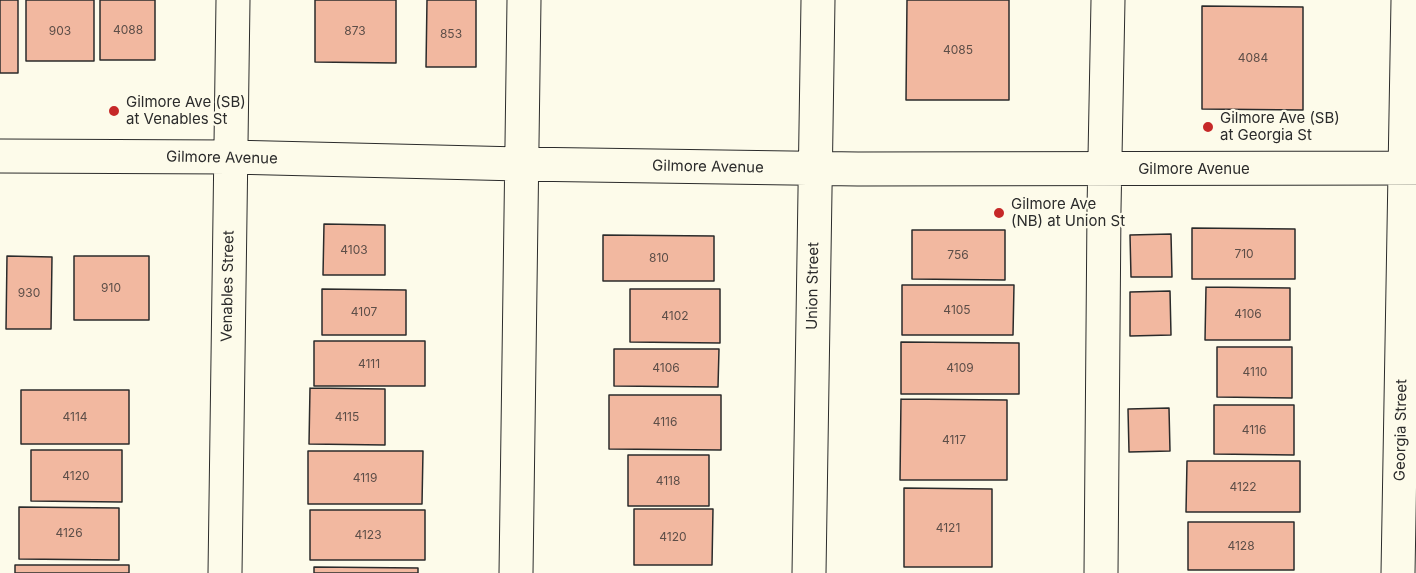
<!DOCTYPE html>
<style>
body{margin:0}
canvas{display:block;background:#fdfbea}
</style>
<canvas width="1416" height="573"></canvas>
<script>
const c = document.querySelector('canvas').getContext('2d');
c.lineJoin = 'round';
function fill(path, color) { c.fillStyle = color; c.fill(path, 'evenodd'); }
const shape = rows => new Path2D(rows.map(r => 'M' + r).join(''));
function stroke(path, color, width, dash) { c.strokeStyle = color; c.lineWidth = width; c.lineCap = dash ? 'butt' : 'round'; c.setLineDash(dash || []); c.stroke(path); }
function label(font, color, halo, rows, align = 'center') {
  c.font = font + ' Inter,sans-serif'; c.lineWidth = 4.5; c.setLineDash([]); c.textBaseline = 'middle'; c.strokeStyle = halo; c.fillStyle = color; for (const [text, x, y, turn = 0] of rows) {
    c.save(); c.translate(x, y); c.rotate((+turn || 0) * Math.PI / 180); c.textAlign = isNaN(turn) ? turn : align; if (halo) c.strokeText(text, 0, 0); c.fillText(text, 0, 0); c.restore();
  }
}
const building = shape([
 [0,0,18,0,18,73,0,73,0,0],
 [26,0,94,0,94,61,26,61,26,0],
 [100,0,155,0,155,60,100,60,100,0],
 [315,0,396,0,396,63,315,62,315,0],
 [427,0,476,0,476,67,426,67,427,0],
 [907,0,1009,0,1009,100,906,100,907,0],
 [1202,6,1303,7,1303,110,1202,109,1202,6],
 [324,224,385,225,385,275,323,275,324,224],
 [1192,228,1295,229,1295,279,1192,279,1192,228],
 [912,230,1005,230,1005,280,912,279,912,230],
 [1171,234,1172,277,1131,277,1130,235,1171,234],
 [603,235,714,236,714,281,603,281,603,235],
 [7,256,52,257,51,329,6,329,7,256],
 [74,256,149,256,149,320,74,320,74,256],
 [902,285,1014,285,1013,335,902,335,902,285],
 [1206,287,1290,288,1290,340,1205,340,1206,287],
 [322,289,406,290,406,335,322,335,322,289],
 [630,289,720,289,720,343,630,342,630,289],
 [1170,291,1171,335,1130,336,1130,292,1170,291],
 [314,341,425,341,425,386,314,386,314,341],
 [901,342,1019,343,1019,394,901,394,901,342],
 [1217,347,1292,347,1292,398,1217,397,1217,347],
 [614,349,719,349,718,387,614,386,614,349],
 [310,388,385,389,385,445,309,444,310,388],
 [21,390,129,390,129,444,21,444,21,390],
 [609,395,721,395,721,450,609,449,609,395],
 [901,399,1007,400,1007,480,900,480,901,399],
 [1214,405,1294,405,1294,455,1214,454,1214,405],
 [1169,408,1170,451,1129,452,1128,409,1169,408],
 [31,450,122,450,122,502,31,501,31,450],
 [308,451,423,451,422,504,308,504,308,451],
 [628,455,709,455,709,506,628,506,628,455],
 [1187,461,1300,461,1300,512,1186,512,1187,461],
 [904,488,992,489,992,567,904,567,904,488],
 [19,507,119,508,119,560,19,559,19,507],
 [634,509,713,509,712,565,634,565,634,509],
 [310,510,425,510,425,560,310,560,310,510],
 [1188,522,1294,522,1294,570,1188,570,1188,522],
 [15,565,129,565,129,573,15,573,15,565],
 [314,567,418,568,418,573,314,573,314,567]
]);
fill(building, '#f2b8a0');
stroke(building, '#2b2b2b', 1.5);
const minor = shape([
 [0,156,230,157,520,164,858,169,1416,168],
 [225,573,233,0],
 [516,573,524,0],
 [809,573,818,0],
 [1101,573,1104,209,1108,0],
 [1398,573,1408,0]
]);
stroke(minor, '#2b2b2b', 35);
stroke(minor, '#fdfbea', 33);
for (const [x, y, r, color] of [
 [114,111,6,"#c62828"],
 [1208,127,6,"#c62828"],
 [999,213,6,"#c62828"]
]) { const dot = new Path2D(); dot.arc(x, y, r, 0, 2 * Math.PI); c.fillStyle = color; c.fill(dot); stroke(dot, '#fdfbea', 2); }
label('12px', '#5d4e48', null, [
 ["4088",128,30],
 ["903",60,31],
 ["873",355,31],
 ["853",451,34],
 ["4085",958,50],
 ["4084",1253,58],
 ["4103",354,250],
 ["710",1244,254],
 ["756",958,255],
 ["810",659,258],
 ["910",111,288],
 ["930",29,293],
 ["4105",957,310],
 ["4107",364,312],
 ["4106",1248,314],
 ["4102",675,316],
 ["4111",369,364],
 ["4106",666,368],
 ["4109",960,368],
 ["4110",1255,372],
 ["4114",75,417],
 ["4115",347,417],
 ["4116",665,422],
 ["4116",1254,430],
 ["4117",954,440],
 ["4120",76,476],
 ["4119",365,478],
 ["4118",668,481],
 ["4122",1243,487],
 ["4121",948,528],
 ["4126",69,533],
 ["4123",368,535],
 ["4120",673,537],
 ["4128",1241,546]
]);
label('15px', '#2b2b2b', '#fdfbea', [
 ["Gilmore Ave (SB)",126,102],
 ["at Venables St",126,119],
 ["Gilmore Ave (SB)",1220,118],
 ["at Georgia St",1220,135],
 ["Gilmore Ave",1011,204],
 ["(NB) at Union St",1011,221]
], 'left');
label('15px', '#2b2b2b', '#fdfbea', [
 ["Gilmore Avenue",222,158,1],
 ["Gilmore Avenue",708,167,1],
 ["Gilmore Avenue",1194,169],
 ["Venables Street",228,286,-89],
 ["Union Street",813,286,-89],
 ["Georgia Street",1401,430,-89]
]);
</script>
